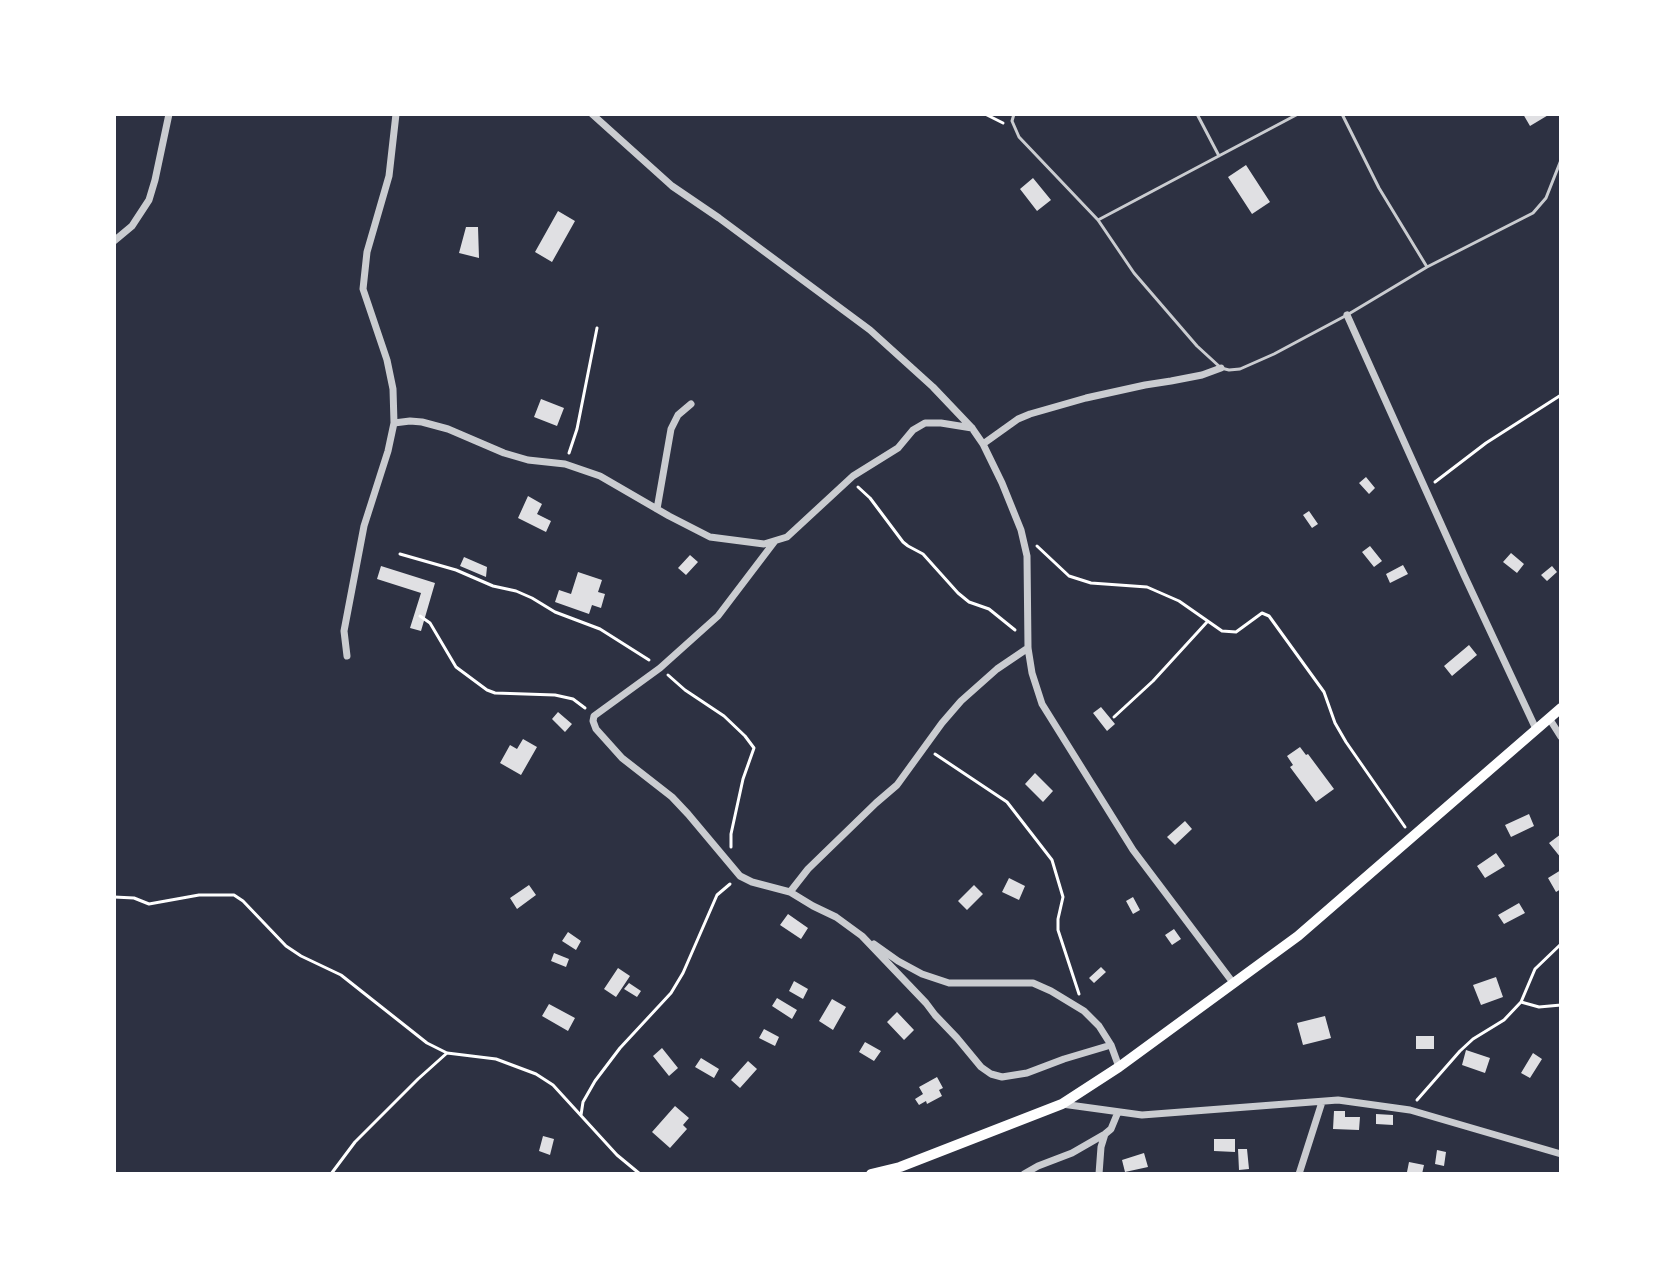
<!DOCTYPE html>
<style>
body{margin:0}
#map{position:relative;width:1675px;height:1288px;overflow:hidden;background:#2d3142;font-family:Inter,sans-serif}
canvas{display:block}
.frame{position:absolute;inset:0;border:116px solid #fff;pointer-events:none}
</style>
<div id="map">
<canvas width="1675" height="1288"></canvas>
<div class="frame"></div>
</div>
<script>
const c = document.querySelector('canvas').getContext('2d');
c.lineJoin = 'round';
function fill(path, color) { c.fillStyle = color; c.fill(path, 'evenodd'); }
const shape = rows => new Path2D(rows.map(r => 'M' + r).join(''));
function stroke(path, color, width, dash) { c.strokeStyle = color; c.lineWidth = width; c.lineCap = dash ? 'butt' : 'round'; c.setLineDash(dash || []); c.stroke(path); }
fill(shape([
 [1523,114,1550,114,1530,126],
 [1246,165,1270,202,1252,214,1228,177],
 [1033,178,1051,200,1037,211,1020,189],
 [558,211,575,221,552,262,535,252],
 [466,227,478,227,479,258,459,253],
 [541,399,564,408,557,426,534,417],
 [1366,477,1375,488,1369,494,1359,483],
 [528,496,542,504,537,514,551,521,546,532,518,518],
 [1309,511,1318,524,1312,528,1303,515],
 [1370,546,1382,561,1374,567,1362,552],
 [1511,553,1524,564,1517,573,1503,562],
 [690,555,698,562,686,575,678,568],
 [464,557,487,567,486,577,460,566],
 [1403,565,1408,574,1390,583,1386,574],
 [381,566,435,583,421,631,410,628,421,593,377,579],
 [1552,566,1557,572,1547,581,1541,575],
 [578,572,602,580,598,592,605,594,601,608,592,605,589,614,555,602,559,590,571,594],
 [1469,645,1477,655,1452,676,1444,666],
 [1101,707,1115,724,1107,731,1093,713],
 [558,712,572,724,565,732,552,719],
 [523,739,537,747,521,775,500,763,510,745,517,749],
 [1300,747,1306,755,1308,754,1334,789,1316,802,1290,767,1293,765,1287,756],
 [1035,773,1053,791,1043,802,1025,784],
 [1529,814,1534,826,1511,837,1505,825],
 [1185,821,1192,829,1175,845,1167,837],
 [1561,834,1561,858,1549,843],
 [1496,853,1505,866,1485,878,1477,866],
 [1561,870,1561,889,1556,892,1548,878],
 [1009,878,1025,886,1019,900,1002,892],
 [529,885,536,895,517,909,510,898],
 [974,885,983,894,967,910,958,901],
 [1133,897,1140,910,1133,914,1126,901],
 [1519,903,1525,913,1504,924,1498,915],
 [788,914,808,928,801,939,780,925],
 [1174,929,1181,939,1172,945,1165,935],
 [568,932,581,941,576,950,562,941],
 [554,953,569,959,566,967,551,961],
 [1101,967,1106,972,1094,983,1089,978],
 [618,968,630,976,616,997,604,989],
 [1496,977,1503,997,1481,1005,1473,985],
 [794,981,808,989,803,999,789,991],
 [629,983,641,991,637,997,624,989],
 [777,998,797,1010,792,1019,772,1006],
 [832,999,846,1007,833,1030,819,1021],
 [549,1004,575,1018,568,1031,542,1016],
 [897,1012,914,1030,904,1040,887,1022],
 [1325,1016,1331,1038,1303,1045,1297,1023],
 [764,1029,779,1037,775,1046,759,1038],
 [1416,1036,1434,1036,1434,1049,1416,1049],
 [865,1042,881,1051,874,1061,859,1052],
 [662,1048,678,1068,669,1076,653,1056],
 [1466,1050,1490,1058,1485,1073,1462,1065],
 [1533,1053,1542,1059,1530,1078,1521,1073],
 [701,1058,719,1069,714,1078,695,1067],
 [748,1061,757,1069,740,1088,731,1080],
 [937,1077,943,1088,939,1090,942,1096,927,1104,926,1101,919,1105,915,1099,923,1094,919,1087],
 [675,1106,689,1118,683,1125,687,1129,670,1148,652,1132],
 [1334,1111,1345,1111,1345,1117,1360,1117,1359,1130,1333,1129],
 [1376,1114,1393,1115,1393,1125,1376,1124],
 [543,1136,554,1139,550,1155,539,1151],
 [1214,1139,1235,1139,1235,1152,1214,1151],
 [1238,1149,1247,1149,1249,1169,1239,1170],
 [1437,1150,1446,1152,1444,1166,1435,1164],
 [1144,1153,1148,1167,1125,1172,1122,1160],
 [1409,1162,1424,1165,1422,1174,1407,1172]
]), '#e0e0e3');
stroke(shape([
 [985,114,1003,123],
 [569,453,577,429,597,328],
 [1435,482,1486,443,1561,395],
 [858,487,870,498,903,542,908,546,923,554,958,593,969,602,989,609,1015,630],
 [1037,546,1069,576,1091,583,1147,587,1179,601,1222,631,1236,632,1262,613,1269,616,1324,692,1335,723,1346,742,1405,827],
 [400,554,456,570,493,586,516,591,532,598,555,612,600,629,649,660],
 [420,616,430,623,456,667,487,690,495,693,555,695,573,699,585,708],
 [668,675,685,690,724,716,745,736,754,748,743,779,731,834,731,847],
 [1114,717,1153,681,1207,622],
 [935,754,1007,802,1052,860,1063,897,1058,919,1058,930,1079,994],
 [114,897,134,898,149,904,199,895,234,895,243,901,286,946,301,956,341,975,427,1043,447,1053,496,1059,536,1074,553,1085,617,1155,640,1174],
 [1521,1002,1539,1007,1561,1005],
 [1417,1100,1460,1051,1473,1039,1504,1020,1521,1002,1535,969,1561,944],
 [581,1115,583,1102,595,1081,620,1048,671,993,683,973,717,895,730,884],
 [331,1174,355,1142,418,1079,447,1053]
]), '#fff', 3);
stroke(shape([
 [1014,114,1012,121,1019,137,1098,220,1134,273,1197,346,1221,368,1229,370,1240,369,1274,354,1347,315,1427,267,1533,213,1546,198,1561,160],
 [1197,114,1219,156],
 [1342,114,1379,188,1427,267],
 [1098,220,1298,114]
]), '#caccd0', 3);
stroke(shape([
 [592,114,672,186,719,218,870,330,933,387,972,428,983,444,1002,483,1021,530,1027,556,1028,648,1032,673,1042,704,1133,850,1234,984],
 [114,241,132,226,149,200,155,180,169,114],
 [1347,315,1464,575,1536,729],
 [394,423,410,421,422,422,448,429,504,453,528,460,565,464,600,476,669,516,710,537,764,544,787,537,853,476,898,448,913,430,925,423,941,423,972,428],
 [983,444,1018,419,1030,414,1086,398,1145,385,1171,381,1202,375,1221,368],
 [657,509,671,429,678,415,691,404],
 [775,541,718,616,660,668,594,716,593,721,596,729,622,758,672,797,688,814,740,876,752,882,790,892,813,906,836,917,862,936,926,1003,935,1015,957,1038,981,1067,991,1074,1002,1077,1027,1073,1064,1059,1111,1045],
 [347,656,344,631,364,526,388,451,394,423,393,389,387,360,363,289,367,252,389,176,396,114],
 [1549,718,1561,737],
 [790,892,808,869,876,803,897,785,942,723,961,701,997,669,1028,648],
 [874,944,898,961,922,974,949,983,1033,983,1051,991,1084,1011,1099,1026,1111,1045,1119,1067],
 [1062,1104,1142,1115,1338,1100,1410,1110,1561,1154],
 [1024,1174,1038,1166,1072,1153,1105,1134,1111,1129,1118,1112],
 [1099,1174,1101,1147,1105,1134],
 [1299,1174,1322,1102]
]), '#caccd0', 7);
stroke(shape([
 [871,1174,900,1167,1062,1104,1119,1067,1298,936,1561,708]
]), '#fff', 10);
</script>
